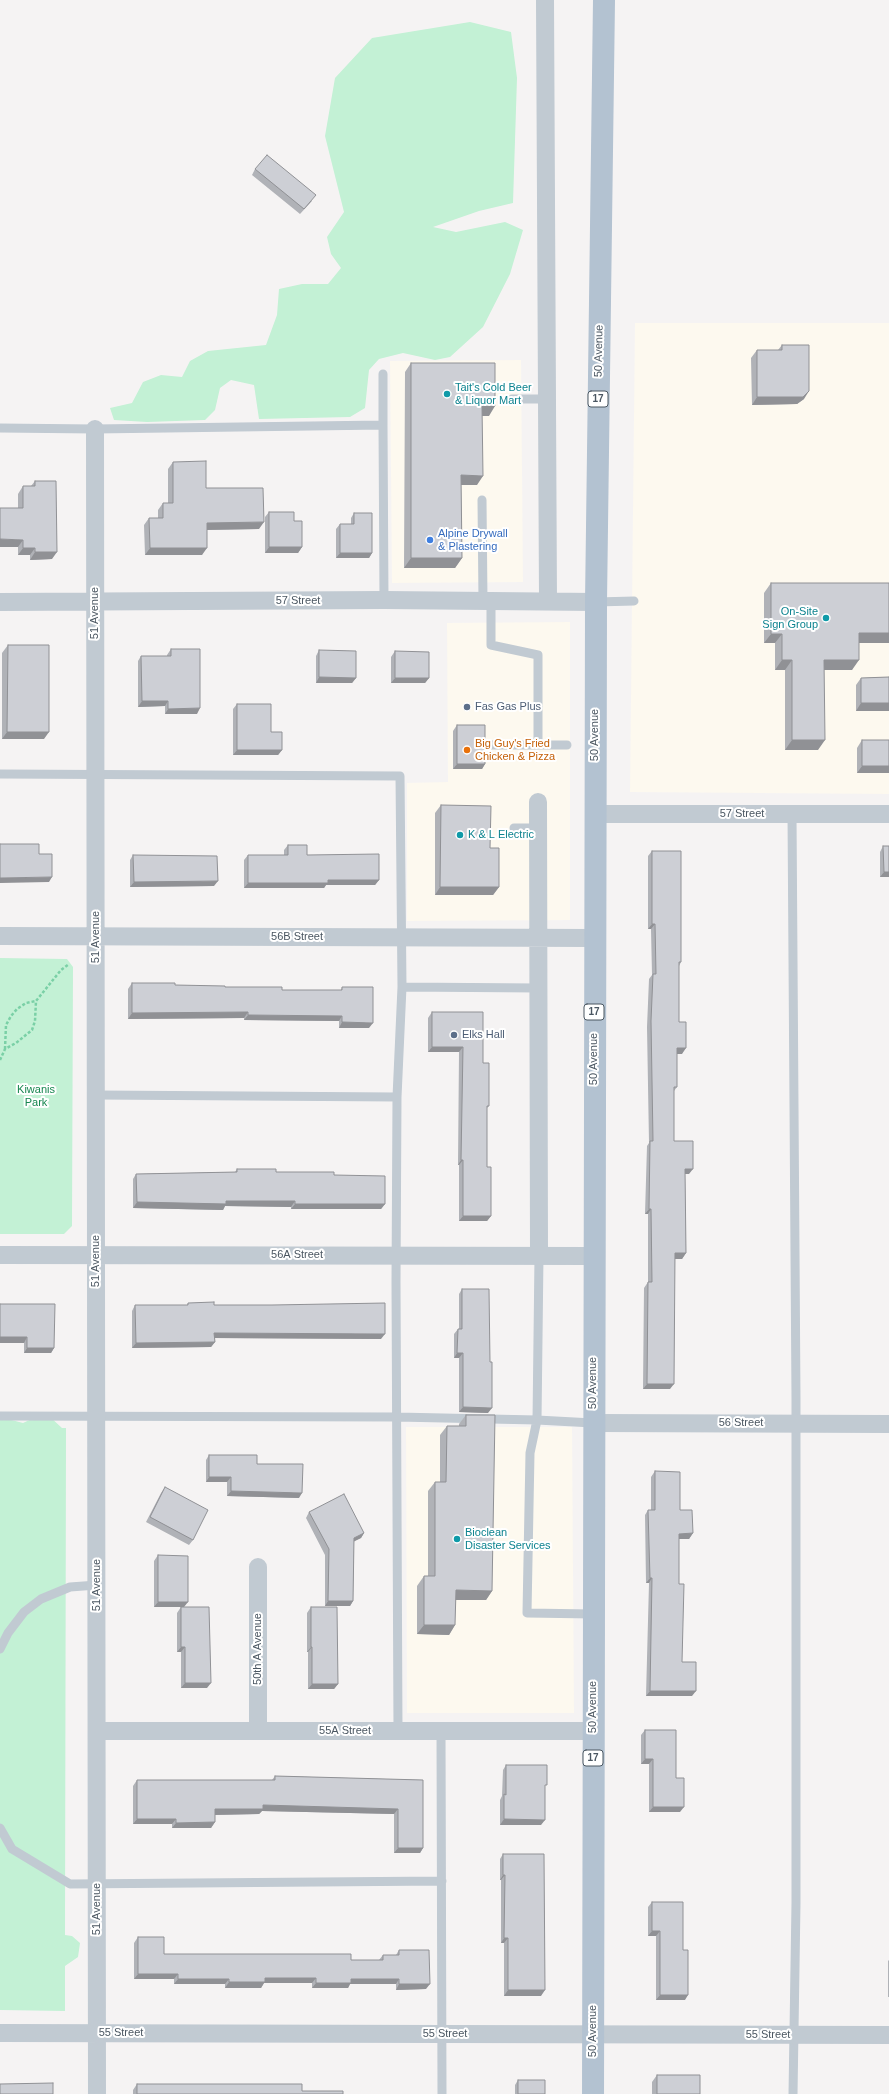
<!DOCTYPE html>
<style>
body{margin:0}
canvas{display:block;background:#f5f3f3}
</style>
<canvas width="889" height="2094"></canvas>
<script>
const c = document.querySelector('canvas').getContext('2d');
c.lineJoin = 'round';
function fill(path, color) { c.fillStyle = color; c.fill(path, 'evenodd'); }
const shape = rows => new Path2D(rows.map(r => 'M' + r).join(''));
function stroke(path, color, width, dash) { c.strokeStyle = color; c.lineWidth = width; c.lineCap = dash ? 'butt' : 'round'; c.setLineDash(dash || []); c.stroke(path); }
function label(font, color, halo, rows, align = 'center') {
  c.font = font + ' Helvetica,sans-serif'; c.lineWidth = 4; c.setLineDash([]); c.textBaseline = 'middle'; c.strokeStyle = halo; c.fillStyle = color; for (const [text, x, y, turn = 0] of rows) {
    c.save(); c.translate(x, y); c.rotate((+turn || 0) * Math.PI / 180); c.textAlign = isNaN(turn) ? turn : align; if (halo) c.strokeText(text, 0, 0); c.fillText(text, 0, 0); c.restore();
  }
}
fill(shape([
 [635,323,889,323,889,794,630,792],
 [521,360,523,582,392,583,390,361],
 [570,622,570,920,407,921,407,783,448,782,447,623],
 [406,1427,572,1427,574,1713,407,1713]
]), '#fdf9ef');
fill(shape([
 [470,22,511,32,517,78,513,203,479,211,433,227,456,232,505,222,523,230,510,274,483,327,450,357,435,360,403,353,379,359,369,370,365,408,350,417,259,419,254,385,231,380,220,388,215,410,205,420,147,422,114,420,110,408,132,403,143,382,161,375,182,377,190,361,208,351,266,345,277,315,279,289,302,284,328,284,341,268,331,254,327,237,344,212,325,136,335,78,372,38],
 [0,958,67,959,73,967,72,1226,64,1234,0,1234],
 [38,1416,49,1416,62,1428,66,1428,65,1935,72,1936,80,1943,78,1957,65,1966,65,2011,0,2010,0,1417,23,1423]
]), '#c3f1d5');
stroke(shape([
 [5,1049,6,1025,11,1016,17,1009,26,1003,36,1001],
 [0,1060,5,1049,16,1043,32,1030,35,1021,36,1001,61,970,69,964]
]), '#7ad0a6', 2.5, [3, 2]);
stroke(shape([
 [383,374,383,425],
 [512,399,545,399],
 [0,428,95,429,383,425,384,600],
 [482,500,483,601],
 [596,602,634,601],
 [489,745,538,745,538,655,491,645,491,601],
 [538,745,567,745],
 [0,774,400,776,402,987,397,1097,96,1095],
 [792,814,796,1399,796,1903,793,2094],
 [514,828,538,828],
 [402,987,538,988],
 [397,1097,396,1282,398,1731],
 [539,1256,537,1420,593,1423],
 [0,1416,397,1417,537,1420,530,1453,527,1613,593,1614],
 [0,1649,8,1633,24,1612,41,1599,70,1587,97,1585],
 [441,1731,442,2094],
 [0,1828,12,1849,70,1884,442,1881]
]), '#c1cad2', 9);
stroke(shape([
 [545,0,548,601],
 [95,429,97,2094],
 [0,602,384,600,596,602],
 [538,802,539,1256],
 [595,814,889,814],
 [0,936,595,938],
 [0,1255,594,1256],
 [593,1423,889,1424],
 [258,1567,258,1731],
 [97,1731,593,1731],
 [0,2033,889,2035]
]), '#c1cad2', 18);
stroke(shape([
 [593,2094,596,602,604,0]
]), '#b3c2d1', 22);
fill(shape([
 [255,169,312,201,300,214,252,175],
 [782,345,804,399,797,404,752,405,751,358,757,350,778,350],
 [411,363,489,416,482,416,477,485,461,485,462,558,455,568,404,568,405,372],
 [173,462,206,488,259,529,207,530,202,555,145,555,144,525,149,518,158,518,158,510,163,503,168,503,168,469],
 [35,481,52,559,30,560,30,555,18,555,18,494,23,486,31,486],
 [269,512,294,521,302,547,298,553,265,553,265,517],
 [354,513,372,553,369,558,336,558,336,529,340,524,351,524,351,518],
 [771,583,889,643,859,643,852,670,824,670,818,750,785,750,785,670,775,670,775,643,764,643,764,593],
 [8,645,44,739,2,739,2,653],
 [171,649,197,714,165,714,165,706,138,707,138,661,141,656,167,656,167,655],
 [319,650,356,678,352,683,316,683,316,656],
 [395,651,429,678,425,683,391,683,391,657],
 [889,677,889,711,856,711,856,685,861,678],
 [237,704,271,732,282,750,278,755,233,755,233,709],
 [457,725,485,764,482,769,453,769,453,731],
 [862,740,889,740,889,773,857,773,857,748],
 [441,805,490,848,499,887,493,895,435,895,435,813],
 [288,845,307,855,379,880,375,885,326,885,324,888,244,888,244,860,248,855,284,855,284,850],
 [883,846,889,877,880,877,880,852],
 [652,851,681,962,679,966,679,1022,682,1054,677,1054,677,1087,674,1091,674,1141,689,1174,685,1174,686,1253,682,1259,675,1259,670,1389,643,1389,644,1288,648,1282,648,1214,645,1214,647,1146,649,1143,647,1027,649,979,652,975,651,929,648,929,648,856],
 [133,855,214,886,130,887,130,860],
 [132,983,282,990,341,990,342,987,369,1028,339,1028,339,1021,244,1020,244,1018,128,1019,128,989],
 [432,1012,483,1063,489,1106,487,1108,487,1167,491,1216,487,1221,459,1221,459,1165,458,1165,459,1052,428,1052,428,1018],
 [237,1169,276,1172,334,1175,385,1204,381,1209,291,1209,291,1207,225,1206,223,1210,133,1208,133,1179,136,1174,235,1172],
 [462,1289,488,1413,459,1412,459,1358,454,1358,454,1334,458,1329,459,1329,459,1294],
 [188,1303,214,1305,381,1339,215,1338,215,1342,211,1347,132,1348,132,1311,135,1305,187,1305],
 [0,1304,54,1348,51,1353,24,1353,24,1343,0,1343],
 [466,1415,492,1591,486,1600,455,1600,455,1625,449,1635,417,1634,417,1586,424,1576,428,1576,428,1491,435,1482,440,1482,440,1435,447,1426,459,1426,459,1424],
 [209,1455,257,1464,299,1498,227,1496,227,1482,206,1482,206,1460],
 [655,1471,680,1510,693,1533,689,1539,679,1539,679,1584,682,1662,692,1696,646,1696,649,1583,646,1583,645,1515,648,1510,651,1510,651,1477],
 [165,1487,193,1540,189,1545,146,1522,161,1493],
 [309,1512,364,1533,361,1538,354,1541,353,1601,350,1606,325,1606,325,1555,306,1518],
 [158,1555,184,1607,154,1607,154,1561],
 [181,1607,207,1688,181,1688,181,1652,177,1652,177,1613],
 [311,1607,338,1684,334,1689,308,1689,308,1652,307,1652,307,1613],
 [645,1730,676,1778,680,1812,649,1812,649,1764,641,1764,641,1735],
 [506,1765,545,1789,541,1825,500,1825,500,1800,502,1796,503,1770],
 [275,1776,423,1780,423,1848,420,1853,394,1853,394,1814,262,1811,259,1814,215,1815,215,1822,211,1828,172,1828,172,1824,133,1824,133,1786,137,1780,272,1780],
 [503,1854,541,1996,504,1996,504,1943,501,1943,501,1880,500,1880,500,1859],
 [652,1902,683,1950,685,2000,656,2000,656,1936,648,1936,648,1907],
 [138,1937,164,1954,351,1960,379,1960,383,1955,396,1955,399,1950,426,1989,396,1990,396,1984,350,1984,348,1988,312,1988,312,1983,264,1983,261,1988,225,1988,225,1984,174,1984,174,1979,134,1979,134,1943],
 [889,1960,889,1997,888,1997,888,1961],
 [657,2075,700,2094,652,2094,652,2082],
 [518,2080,545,2094,515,2094,515,2085],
 [137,2084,302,2091,343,2094,133,2094,133,2090]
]), '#b0b2b7');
fill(shape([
 [809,391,804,399,797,404,752,405,757,397],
 [482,406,495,406,489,416,476,416],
 [461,475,483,476,477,485,455,485],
 [264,522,259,529,202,530,207,523],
 [0,539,23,540,18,547,0,547],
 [269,547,302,547,298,553,265,553],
 [23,548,35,548,30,555,18,555],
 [150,548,207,548,202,555,145,555],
 [35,552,57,552,52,559,30,560],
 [340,553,372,553,369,558,336,558],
 [411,558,462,558,455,568,404,568],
 [859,633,889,633,889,643,852,643],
 [771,634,782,634,775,643,764,643],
 [782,660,792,660,785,670,775,670],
 [824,660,859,660,852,670,817,670],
 [319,677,356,678,352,683,316,683],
 [395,678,429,678,425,683,391,683],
 [142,701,168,701,165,706,138,707],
 [861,703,889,703,889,711,856,711],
 [200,708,197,714,165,714,168,709],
 [7,732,49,732,44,739,2,739],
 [792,740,825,740,818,750,785,750],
 [237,750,282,750,278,755,233,755],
 [457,764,485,764,482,769,453,769],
 [862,766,889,766,889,773,857,773],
 [884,872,889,872,889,877,880,877],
 [52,877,49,882,0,883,0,878],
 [328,880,379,880,375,885,326,885,324,888,244,888,248,883],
 [218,881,214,886,130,887,134,882],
 [440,887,499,887,493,895,435,895],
 [652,924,655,924,651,929,648,929],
 [248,1012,244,1018,128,1019,132,1013],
 [248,1015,342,1016,339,1021,244,1020],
 [342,1022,373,1023,369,1028,339,1028],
 [432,1047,463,1047,459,1052,428,1052],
 [677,1048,686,1048,682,1054,673,1054],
 [461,1160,463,1160,459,1165,458,1165],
 [685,1169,693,1169,689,1174,681,1174],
 [226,1201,295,1201,291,1207,225,1206,223,1210,133,1208,137,1202],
 [295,1204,385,1204,381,1209,291,1209],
 [649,1209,651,1209,648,1214,645,1214],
 [463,1216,491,1216,487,1221,459,1221],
 [675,1253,686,1253,682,1259,671,1259],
 [214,1333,385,1334,381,1339,211,1338],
 [0,1337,27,1337,24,1343,0,1343],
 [215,1342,211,1347,132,1348,136,1343],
 [27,1348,54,1348,51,1353,24,1353],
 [457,1353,463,1353,459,1358,454,1358],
 [647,1384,674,1384,670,1389,643,1389],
 [463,1407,492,1408,488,1413,459,1412],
 [209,1477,231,1477,227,1482,206,1482],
 [231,1491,302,1493,299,1498,227,1496],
 [364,1533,361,1538,351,1543,354,1538],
 [693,1533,689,1539,675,1539,679,1534],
 [650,1578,652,1578,649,1583,646,1583],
 [456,1590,492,1591,486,1600,449,1600],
 [328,1601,353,1601,350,1606,325,1606],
 [158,1602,188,1602,184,1607,154,1607],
 [424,1625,455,1625,449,1635,417,1634],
 [181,1647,185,1647,181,1652,177,1652],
 [311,1647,312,1647,308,1652,307,1652],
 [185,1683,211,1683,207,1688,181,1688],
 [312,1684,338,1684,334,1689,308,1689],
 [650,1691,696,1691,692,1696,646,1696],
 [645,1759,653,1759,649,1764,641,1764],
 [263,1805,398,1809,394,1814,262,1811,259,1814,211,1815,215,1809],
 [653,1807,684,1807,680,1812,649,1812],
 [137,1819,176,1819,172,1824,133,1824],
 [504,1819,545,1820,541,1825,500,1825],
 [215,1822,211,1828,172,1828,176,1823],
 [398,1848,423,1848,420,1853,394,1853],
 [503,1875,505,1875,501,1880,500,1880],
 [652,1931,660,1931,656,1936,648,1936],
 [504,1938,508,1938,504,1943,501,1943],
 [138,1974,178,1974,174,1979,134,1979],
 [265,1978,316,1978,312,1983,264,1983,261,1988,225,1988,229,1982],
 [178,1979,229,1979,225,1984,174,1984],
 [351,1979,399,1979,396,1984,350,1984,348,1988,312,1988,316,1983],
 [399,1984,430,1984,426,1989,396,1990],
 [508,1990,545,1990,541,1996,504,1996],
 [660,1995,688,1995,685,2000,656,2000]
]), '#909195');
const building = shape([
 [267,155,316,195,304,209,255,169,267,155],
 [782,345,809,345,809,391,803,397,757,397,757,350,782,350,782,345],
 [411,363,495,363,495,406,482,406,483,476,461,475,462,558,411,558,411,363],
 [206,461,206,488,263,488,264,522,207,523,207,548,150,548,149,518,163,518,163,503,173,503,173,462,206,461],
 [35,481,56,481,57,552,35,552,35,548,23,548,23,540,0,539,0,508,23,508,23,486,35,486,35,481],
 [269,512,294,512,294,521,302,521,302,547,269,547,269,512],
 [354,513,372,513,372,553,340,553,340,524,354,524,354,513],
 [771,583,889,583,889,633,859,633,859,660,824,660,825,740,792,740,792,660,782,660,782,634,771,634,771,583],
 [8,645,49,645,49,732,7,732,8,645],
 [171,649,200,649,200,708,168,709,168,701,142,701,141,656,171,656,171,649],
 [319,650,356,651,356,678,319,677,319,650],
 [395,651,429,652,429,678,395,678,395,651],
 [889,677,889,703,861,703,861,678,889,677],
 [237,704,271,704,271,732,282,732,282,750,237,750,237,704],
 [457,725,485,725,485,764,457,764,457,725],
 [862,740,889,740,889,766,862,766,862,740],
 [441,805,491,806,490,848,499,848,499,887,440,887,441,805],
 [0,844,39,844,39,854,52,854,52,877,0,878,0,844],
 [288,845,307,845,307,855,379,854,379,880,328,880,328,883,248,883,248,855,288,855,288,845],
 [883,846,889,846,889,872,884,872,883,846],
 [652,851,681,851,681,962,679,962,679,1022,686,1022,686,1048,677,1048,677,1087,674,1087,674,1141,693,1141,693,1169,685,1169,686,1253,675,1253,674,1384,647,1384,648,1282,652,1282,651,1209,649,1209,650,1141,653,1141,651,1021,653,974,656,974,655,924,652,924,652,851],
 [133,855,217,856,218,881,134,882,133,855],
 [132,983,175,983,175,985,225,986,225,987,282,987,282,990,342,990,342,987,373,987,373,1023,342,1022,342,1016,248,1015,248,1012,132,1013,132,983],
 [432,1012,483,1012,483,1063,489,1063,489,1106,487,1106,487,1167,491,1167,491,1216,463,1216,463,1160,461,1160,463,1047,432,1047,432,1012],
 [237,1169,276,1169,276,1172,334,1172,334,1175,385,1176,385,1204,295,1204,295,1201,226,1201,226,1204,137,1202,136,1174,237,1172,237,1169],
 [462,1289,489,1289,490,1362,492,1362,492,1408,463,1407,463,1353,457,1353,458,1329,462,1329,462,1289],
 [214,1302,214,1305,272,1305,385,1303,385,1334,214,1333,215,1342,136,1343,135,1305,188,1305,188,1303,214,1302],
 [0,1304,55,1304,54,1348,27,1348,27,1337,0,1337,0,1304],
 [466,1415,495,1415,492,1591,456,1590,455,1625,424,1625,424,1576,435,1576,435,1482,446,1482,447,1426,466,1426,466,1415],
 [209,1455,257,1455,257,1464,303,1464,302,1493,231,1491,231,1477,209,1477,209,1455],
 [655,1471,680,1472,680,1510,692,1510,693,1533,679,1534,679,1584,684,1584,682,1662,696,1662,696,1691,650,1691,652,1578,650,1578,648,1510,655,1510,655,1471],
 [165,1487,208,1510,193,1540,150,1517,165,1487],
 [344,1494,364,1533,354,1538,353,1601,328,1601,329,1549,309,1512,344,1494],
 [158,1555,188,1556,188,1602,158,1602,158,1555],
 [181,1607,209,1607,211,1683,185,1683,185,1647,181,1647,181,1607],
 [311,1607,337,1607,338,1684,312,1684,312,1647,311,1647,311,1607],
 [645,1730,676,1730,676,1778,684,1778,684,1807,653,1807,653,1759,645,1759,645,1730],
 [506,1765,547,1765,547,1785,545,1785,545,1820,504,1819,504,1794,506,1795,506,1765],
 [275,1776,423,1780,423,1848,398,1848,398,1809,263,1805,263,1809,215,1809,215,1822,176,1823,176,1819,137,1819,137,1780,275,1780,275,1776],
 [503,1854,544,1854,545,1990,508,1990,508,1938,504,1938,505,1875,503,1875,503,1854],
 [652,1902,683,1902,683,1950,688,1950,688,1995,660,1995,660,1931,652,1931,652,1902],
 [138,1937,164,1937,164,1954,351,1954,351,1960,383,1960,383,1955,399,1955,399,1950,429,1950,430,1984,399,1984,399,1979,351,1979,351,1983,316,1983,316,1978,265,1978,265,1982,229,1982,229,1979,178,1979,178,1974,138,1974,138,1937],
 [657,2075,700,2075,700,2094,657,2094,657,2075],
 [518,2080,545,2080,545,2094,518,2094,518,2080],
 [53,2083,53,2094,0,2094,0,2084,53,2083],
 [137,2084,302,2084,302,2091,343,2091,343,2094,137,2094,137,2084]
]);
fill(building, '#cdcfd5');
stroke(building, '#909195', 1);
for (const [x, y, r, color] of [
 [447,394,4,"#0f9aa8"],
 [430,540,4,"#3f7fe0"],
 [826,618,4,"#0f9aa8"],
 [467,707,4,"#5c6f8a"],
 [467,750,4,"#e8710a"],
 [460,835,4,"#0f9aa8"],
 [454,1035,4,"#5c6f8a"],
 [457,1539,4,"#0f9aa8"]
]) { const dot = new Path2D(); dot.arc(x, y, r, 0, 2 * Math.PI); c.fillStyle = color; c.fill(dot); stroke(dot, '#fff', 1.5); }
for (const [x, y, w] of [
 [598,399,20],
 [594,1012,20],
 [593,1758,20]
]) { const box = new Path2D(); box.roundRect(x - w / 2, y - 8, w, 16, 3); c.fillStyle = '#fff'; c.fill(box); stroke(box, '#4a5661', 1); }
label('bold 10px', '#4a5661', null, [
 ["17",598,399],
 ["17",594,1012],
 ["17",593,1758]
]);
label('11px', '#4a5661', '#fff', [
 ["50 Avenue",599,351,-89],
 ["57 Street",298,601],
 ["51 Avenue",95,613,-90],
 ["50 Avenue",595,735,-90],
 ["57 Street",742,814],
 ["51 Avenue",96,937,-90],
 ["56B Street",297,937],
 ["50 Avenue",594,1059,-90],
 ["56A Street",297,1255],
 ["51 Avenue",96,1261,-90],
 ["50 Avenue",593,1383,-90],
 ["56 Street",741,1423],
 ["51 Avenue",97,1585,-90],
 ["50th A Avenue",258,1649,-90],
 ["50 Avenue",593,1707,-90],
 ["55A Street",345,1731],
 ["51 Avenue",97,1909,-90],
 ["50 Avenue",593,2031,-90],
 ["55 Street",121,2033],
 ["55 Street",445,2034],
 ["55 Street",768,2035]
]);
label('11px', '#0d838f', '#fff', [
 ["Tait's Cold Beer",455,388],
 ["& Liquor Mart",455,401],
 ["On-Site",818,612,"right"],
 ["Sign Group",818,625,"right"],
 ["K & L Electric",468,835],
 ["Bioclean",465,1533],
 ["Disaster Services",465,1546]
], 'left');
label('11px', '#366cbe', '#fff', [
 ["Alpine Drywall",438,534],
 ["& Plastering",438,547]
], 'left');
label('11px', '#4e5e75', '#fff', [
 ["Fas Gas Plus",475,707],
 ["Elks Hall",462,1035]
], 'left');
label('11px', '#c56008', '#fff', [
 ["Big Guy's Fried",475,744],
 ["Chicken & Pizza",475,757]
], 'left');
label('11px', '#17864f', '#fff', [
 ["Kiwanis",36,1090],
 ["Park",36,1103]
]);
</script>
